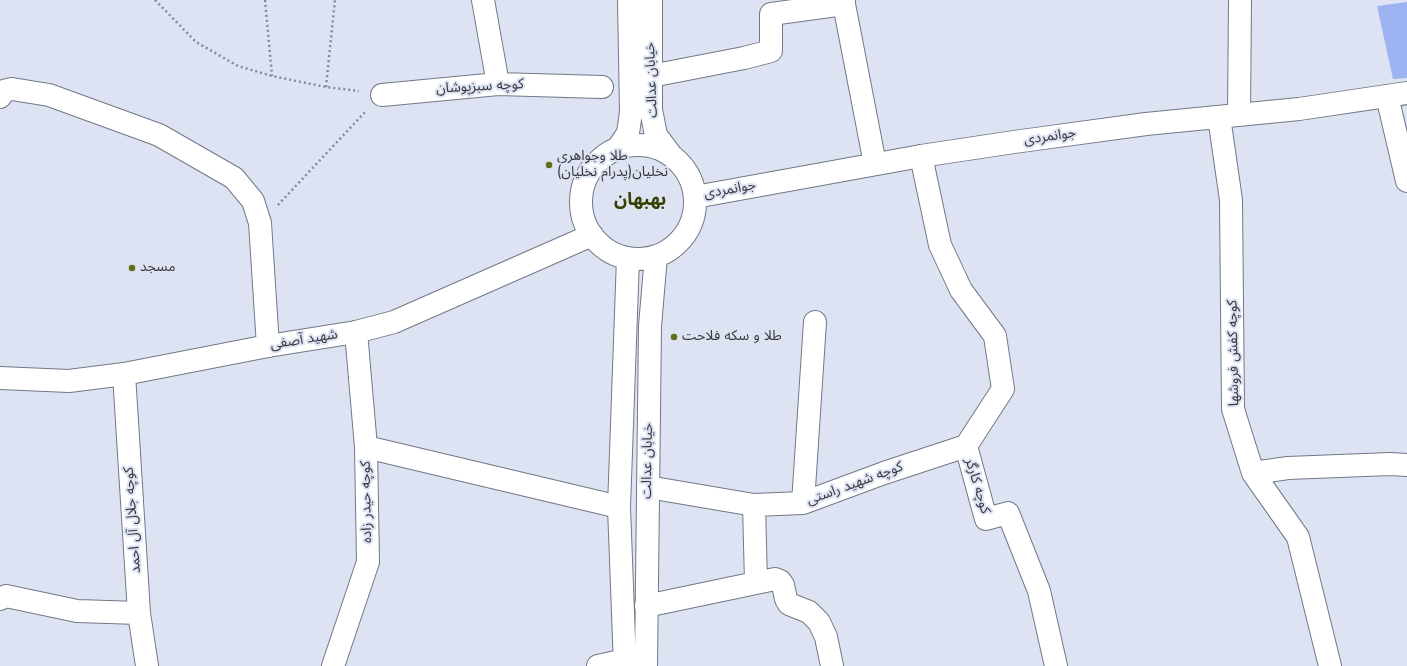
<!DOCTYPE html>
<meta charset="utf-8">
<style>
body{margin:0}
canvas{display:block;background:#dde3f2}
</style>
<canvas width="1407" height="666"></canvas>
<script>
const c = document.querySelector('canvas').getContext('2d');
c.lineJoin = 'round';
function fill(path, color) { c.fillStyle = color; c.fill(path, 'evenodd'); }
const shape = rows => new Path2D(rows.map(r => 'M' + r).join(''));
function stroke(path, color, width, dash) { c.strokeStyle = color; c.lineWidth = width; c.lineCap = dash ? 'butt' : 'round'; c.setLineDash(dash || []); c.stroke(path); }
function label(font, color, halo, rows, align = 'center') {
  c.font = font + ' Jost,"Noto Sans Arabic",sans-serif'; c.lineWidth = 4; c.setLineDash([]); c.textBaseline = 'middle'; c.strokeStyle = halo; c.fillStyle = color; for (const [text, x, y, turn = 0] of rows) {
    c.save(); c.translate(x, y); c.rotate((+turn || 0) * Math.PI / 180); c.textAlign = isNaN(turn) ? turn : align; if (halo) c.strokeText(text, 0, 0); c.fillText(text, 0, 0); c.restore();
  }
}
fill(shape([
 [1407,2,1407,78,1393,79,1377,6]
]), '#9eb4f2');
const minor = shape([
 [483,0,498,84],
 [844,4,875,164],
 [651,76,744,58,771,51,771,14,844,4,844,0],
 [382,95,498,84,602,87],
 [1387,96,1407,181],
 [0,97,4,91,12,89,49,95,159,135,234,178,253,201,260,223,268,346],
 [1239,115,1240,0],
 [1219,117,1231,200,1233,409,1253,473,1298,537,1330,666],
 [921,156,940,245,961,290,995,336,1003,389,966,446,986,519,1008,513,1039,591,1056,666],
 [124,374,139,613,147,666],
 [366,447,619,507],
 [1253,473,1288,468,1390,464,1407,465],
 [648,487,754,505,803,503,884,473,966,446],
 [803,503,815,322],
 [754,505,756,583],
 [0,599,6,596,77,611,139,613],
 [646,606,775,579,780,581,783,585,786,599,789,604,809,612,819,622,826,637,832,666],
 [333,666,368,562,366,447,356,332],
 [598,666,625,660]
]);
const major = shape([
 [651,0,651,110,656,135,671,155],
 '581 202a57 57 0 1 1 114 0a57 57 0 1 1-114 0Z',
 [618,148,628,133,631,112,629,0],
 [695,197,921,156,1014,142,1146,124,1299,109,1407,93],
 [0,378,69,381,124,374,268,346,356,332,394,322,592,235],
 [625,666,619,507,628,258],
 [646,666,650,326,656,256]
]);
stroke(minor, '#727886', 24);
stroke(major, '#727886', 24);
stroke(shape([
 [155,0,196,42,238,66,272,76,326,87,359,91],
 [265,0,272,76],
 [326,87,335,0],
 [278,205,366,111]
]), '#858994', 2.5, [2, 3]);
stroke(minor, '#fff', 22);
stroke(major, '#fff', 22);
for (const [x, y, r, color] of [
 [549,165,4,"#606f1b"],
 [132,268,4,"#606f1b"],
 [674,337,4,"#606f1b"]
]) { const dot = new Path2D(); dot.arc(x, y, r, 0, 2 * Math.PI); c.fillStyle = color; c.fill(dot); stroke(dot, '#dde3f2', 1.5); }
label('14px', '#36383f', '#dde3f2', [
 ["خیابان عدالت",652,80,-92],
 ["کوچه سبزپوشان",480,87,-3],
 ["جوانمردی",1050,137,-8],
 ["جوانمردی",730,190,-10],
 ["شهید آصفی",304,340,-9],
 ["کوچه کفش فروشها",1234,353,-91],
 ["خیابان عدالت",648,461,-89],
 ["کوچه شهید راستی",855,484,-20],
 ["کوچه کارگر",977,486,73],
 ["کوچه حیدر زاده",367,502,-91],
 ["کوچه جلال آل احمد",133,520,-94]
]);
label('14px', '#36383f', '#dde3f2', [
 ["طلا وجواهری",557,157],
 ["نخلیان(پدرام نخلیان)",557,173],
 ["مسجد",140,268],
 ["طلا و سکه فلاحت",682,337]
], 'left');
label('bold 18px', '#364003', '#dde3f2', [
 ["بهبهان",640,201]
]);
</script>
